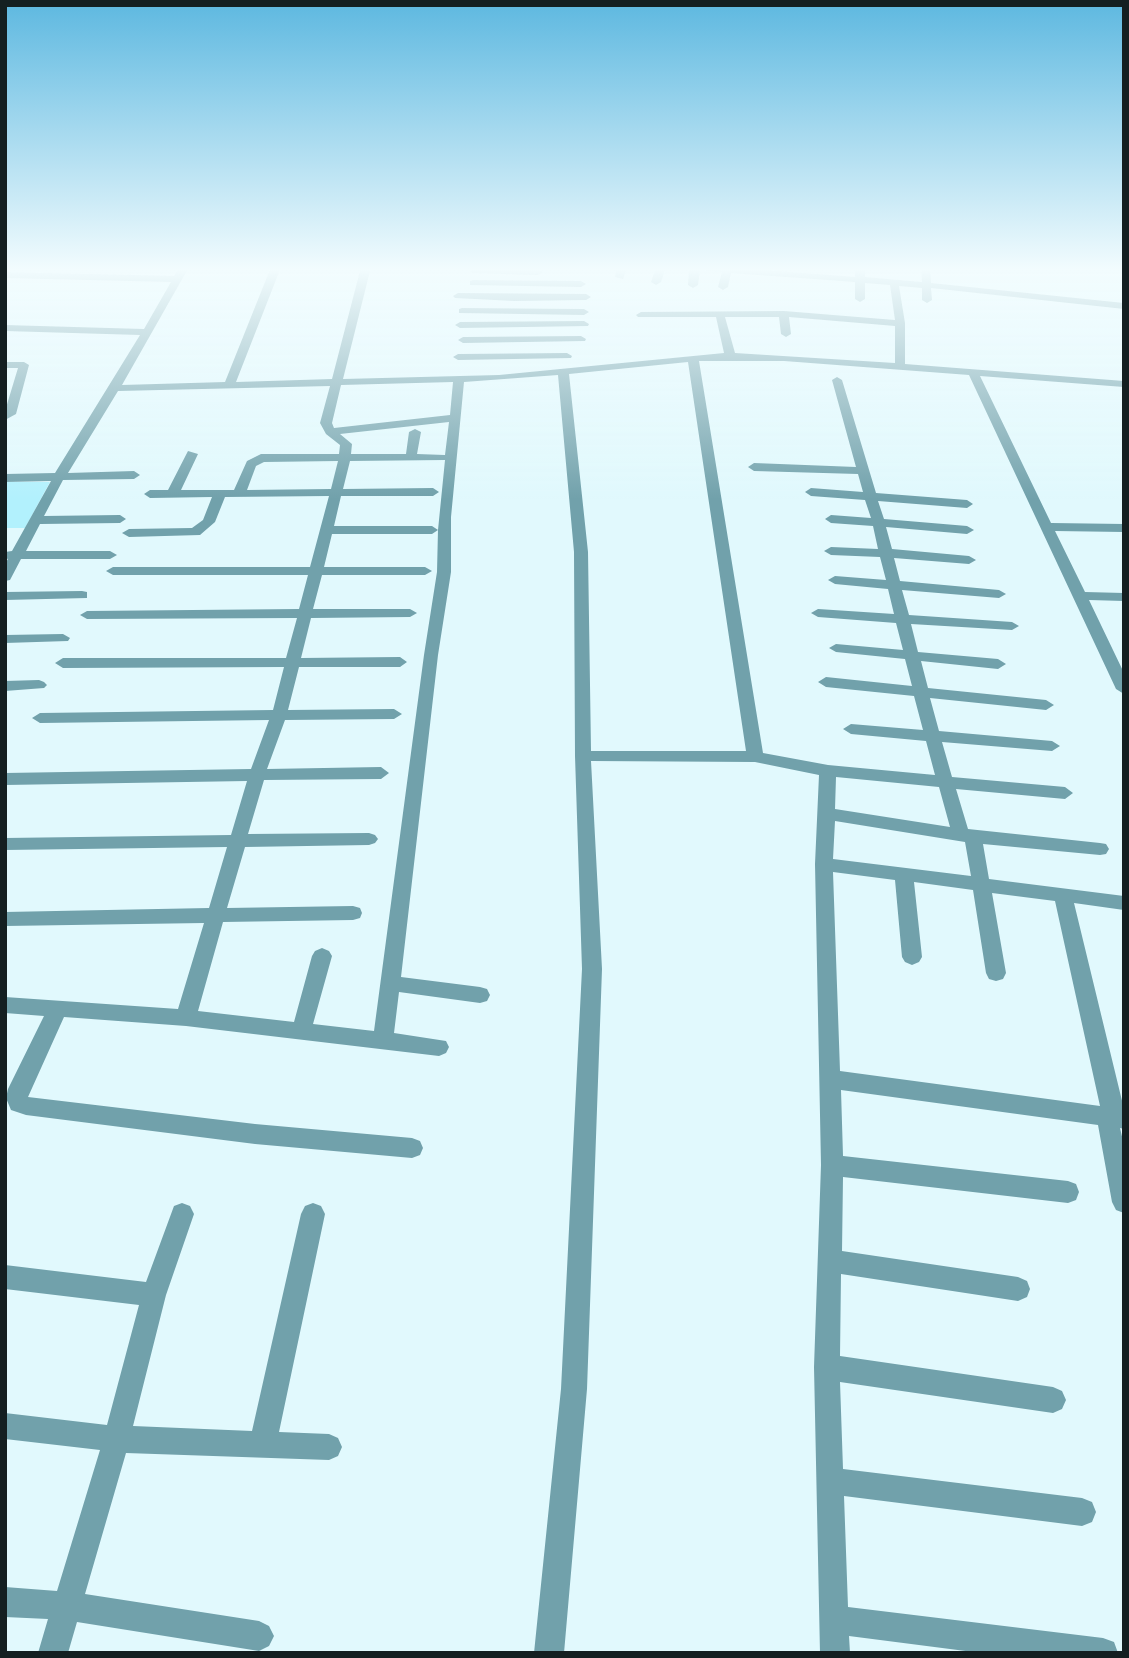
<!DOCTYPE html>
<style>
body{margin:0}
#map{position:relative;width:1129px;height:1658px;overflow:hidden;background:#e1f9fd;font-family:Poppins,sans-serif}
canvas{display:block}
.frame{position:absolute;inset:0;border:7px solid #141f21;pointer-events:none}
</style>
<div id="map">
<canvas width="1129" height="1658"></canvas>
<div class="frame"></div>
</div>
<script>
const c = document.querySelector('canvas').getContext('2d');
c.lineJoin = 'round';
function fill(path, color) { c.fillStyle = color; c.fill(path, 'evenodd'); }
const shape = rows => new Path2D(rows.map(r => 'M' + r).join(''));
fill(shape([
 [5,482,50,482,25,528,5,528]
]), '#b2f1fd');
fill(shape([
 [179,267,189,267,122,385,225,382,271,267,281,267,236,382,332,379,361,267,371,267,343,379,499,375,724,353,716,317,638,317,636,315,641,312,784,311,895,320,890,285,865,283,865,299,860,302,855,299,855,282,731,273,728,287,723,290,718,287,722,272,700,270,698,285,693,288,688,285,689,267,728,267,855,277,855,267,865,267,865,277,922,282,921,268,930,267,931,283,1124,303,1124,309,931,288,932,300,927,303,922,300,922,288,899,286,905,323,905,364,1124,381,1124,387,980,376,1051,523,1124,524,1124,532,1055,531,1085,592,1124,593,1124,601,1089,600,1124,673,1124,694,1116,689,969,375,784,361,699,361,763,753,828,765,935,775,926,741,851,734,843,729,851,724,923,730,914,696,826,687,818,682,826,677,912,686,905,659,836,652,829,648,836,644,903,650,896,623,818,617,811,613,818,609,894,614,888,589,835,584,828,580,835,576,886,580,880,557,831,555,824,551,831,547,878,549,873,526,831,523,825,519,831,515,871,518,865,500,811,496,805,492,811,488,863,492,858,474,754,471,748,467,754,463,856,467,832,380,837,377,842,380,876,493,967,500,973,504,967,508,878,501,884,519,967,526,974,530,967,534,886,527,892,549,969,556,976,560,969,564,894,558,900,581,999,590,1006,594,999,598,902,590,909,615,1012,622,1019,626,1012,630,911,624,918,652,998,659,1006,664,998,669,921,661,928,688,1046,700,1054,705,1046,710,930,698,939,731,1052,741,1060,746,1052,751,942,742,952,777,1065,787,1073,793,1065,799,956,789,968,829,1100,843,1106,844,1109,849,1106,854,1100,855,983,844,989,879,1124,896,1124,910,1074,903,1124,1109,1124,1129,1120,1128,1124,1145,1124,1213,1116,1210,1112,1202,1098,1125,841,1090,843,1156,1068,1181,1076,1184,1079,1192,1076,1200,1068,1203,843,1177,842,1251,1018,1277,1027,1281,1030,1289,1027,1297,1018,1301,841,1274,840,1356,1053,1387,1062,1391,1066,1400,1062,1409,1053,1413,840,1382,843,1469,1082,1498,1092,1502,1096,1512,1092,1522,1082,1526,844,1496,848,1607,1103,1638,1114,1642,1118,1653,981,1653,849,1636,850,1653,820,1653,814,1367,821,1165,815,864,819,775,755,762,591,761,602,969,587,1389,564,1653,534,1653,561,1389,582,969,575,756,574,552,558,375,464,382,451,517,451,572,438,655,401,977,480,987,487,989,490,995,487,1001,480,1003,399,992,394,1033,446,1041,449,1047,446,1053,439,1056,186,1026,64,1017,28,1097,255,1124,412,1138,420,1141,423,1148,420,1155,412,1158,255,1144,26,1115,11,1110,6,1098,8,1089,44,1016,5,1013,5,997,178,1009,204,923,5,926,5,912,209,908,227,847,5,850,5,838,231,835,247,781,5,785,5,773,251,769,269,720,40,723,32,718,40,713,273,710,284,667,63,668,55,663,63,658,286,658,297,618,87,619,80,615,87,611,299,609,308,575,113,575,106,571,113,567,310,567,329,496,225,497,215,522,200,535,129,537,122,533,129,529,192,528,203,520,212,497,150,498,144,494,150,490,168,490,188,451,198,454,181,490,234,490,247,461,261,454,339,454,340,445,326,434,320,423,330,386,118,391,68,473,134,471,140,475,134,479,63,480,44,516,120,515,126,519,120,523,40,524,26,551,110,551,117,555,110,559,21,559,10,580,5,581,5,564,8,559,5,558,5,552,12,551,51,481,5,482,5,474,55,473,140,335,5,331,5,325,144,329,171,282,5,278,5,272,174,276,179,267],
 [725,317,779,317,781,334,786,337,791,334,789,317,895,326,895,363,735,353,725,317],
 [688,362,746,751,591,751,588,552,569,374,688,362],
 [453,382,450,415,334,428,332,423,341,385,453,382],
 [449,422,445,455,417,454,421,432,415,429,409,432,406,454,351,454,352,444,340,434,449,422],
 [445,460,438,530,432,526,334,526,341,496,433,496,439,492,433,488,343,489,350,461,445,460],
 [338,461,331,489,247,490,256,466,264,462,338,461],
 [438,530,437,572,424,655,374,1031,313,1024,332,956,329,951,322,948,315,951,312,956,294,1022,198,1011,223,922,353,920,360,918,362,913,360,908,353,906,227,908,245,847,369,845,375,843,378,839,375,835,369,833,248,834,264,780,381,779,389,773,381,767,267,769,285,720,394,719,402,714,394,709,288,710,299,667,400,667,407,662,400,657,301,658,311,618,410,617,417,613,410,609,313,609,322,575,425,575,432,571,425,567,324,567,332,534,432,534,438,530],
 [836,777,939,787,950,827,835,809,836,777],
 [835,821,965,842,971,876,833,859,835,821],
 [833,872,895,880,902,957,905,962,912,965,919,962,922,957,914,882,973,890,986,973,989,979,996,981,1003,979,1006,973,992,893,1055,901,1100,1106,840,1071,833,872],
 [617,267,627,267,623,279,615,277,617,267],
 [656,267,666,267,661,282,656,285,651,282,656,267],
 [475,268,538,269,543,272,538,275,472,273,470,271,475,268],
 [473,280,581,281,586,284,581,287,470,285,470,281,473,280],
 [458,293,586,294,591,297,586,300,514,301,455,298,453,296,458,293],
 [462,308,584,309,589,312,584,315,459,313,459,309,462,308],
 [584,321,589,324,588,326,460,328,455,325,460,322,584,321],
 [581,336,586,339,585,341,463,343,458,340,463,337,581,336],
 [567,353,572,356,571,358,458,360,453,357,458,354,567,353],
 [5,362,24,362,29,365,16,414,5,420,5,411,18,368,5,368,5,362],
 [82,591,87,592,87,598,5,600,5,592,82,591],
 [63,634,70,638,68,641,5,643,5,635,63,634],
 [39,680,44,682,47,685,44,688,5,691,5,681,39,680],
 [182,1203,190,1206,194,1214,166,1295,133,1426,252,1431,301,1214,305,1206,313,1203,321,1206,325,1214,279,1432,329,1434,338,1438,342,1447,338,1456,329,1460,126,1453,85,1594,259,1621,269,1626,274,1636,269,1646,259,1651,77,1622,68,1653,38,1653,48,1619,5,1617,5,1587,57,1591,100,1450,5,1439,5,1413,107,1425,139,1305,5,1289,5,1265,146,1282,174,1206,182,1203]
]), '#71a1ab');
const sky = c.createLinearGradient(0, 0, 0, 499);
sky.addColorStop(0, '#5db8e0');
sky.addColorStop(0.54, '#f2fcfe');
sky.addColorStop(1, '#f2fcfe00');
c.fillStyle = sky;
c.fillRect(0, 0, 1129, 499);
</script>
